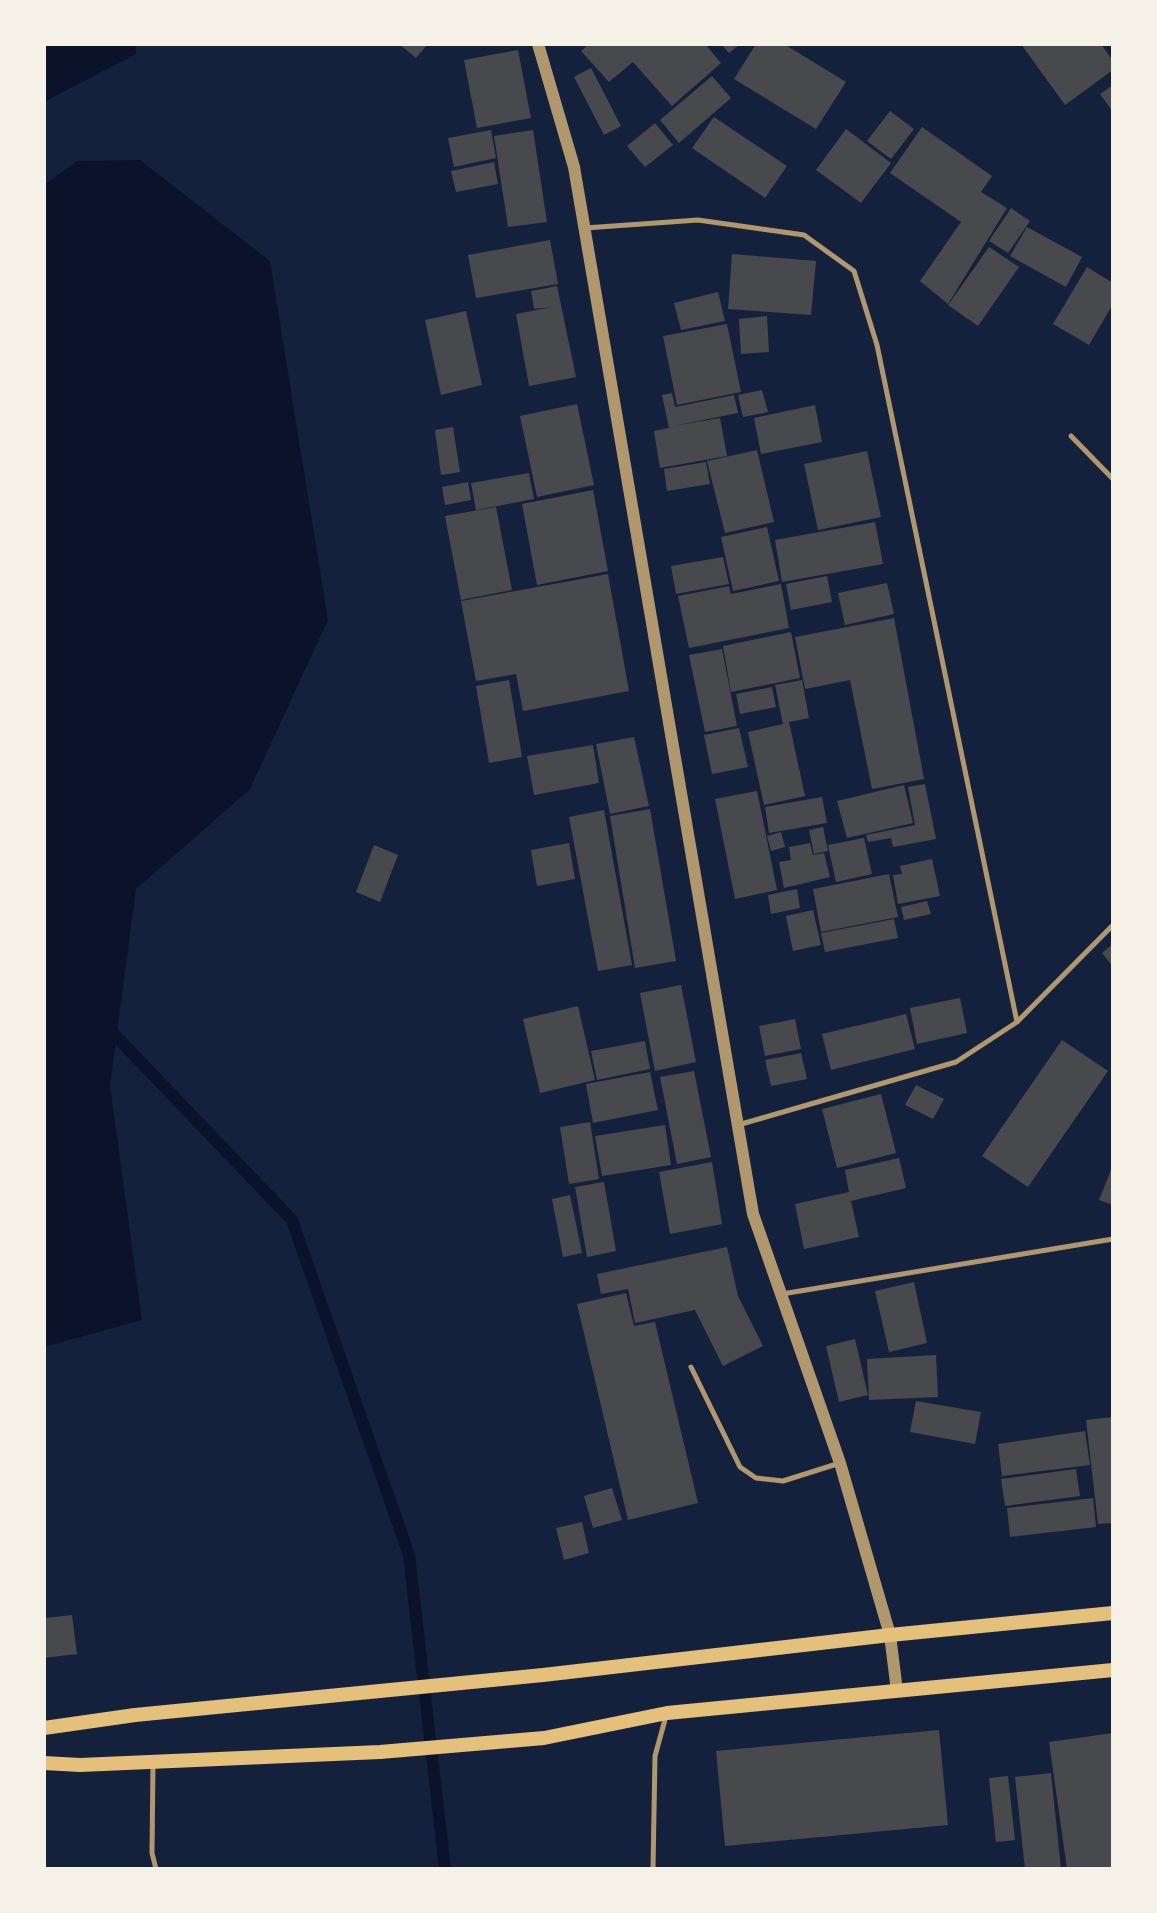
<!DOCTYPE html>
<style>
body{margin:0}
#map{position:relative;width:1157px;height:1913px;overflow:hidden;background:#14213d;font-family:Manrope,sans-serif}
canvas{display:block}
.frame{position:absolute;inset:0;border:46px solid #f6f1e7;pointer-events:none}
</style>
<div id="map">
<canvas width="1157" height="1913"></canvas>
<div class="frame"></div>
</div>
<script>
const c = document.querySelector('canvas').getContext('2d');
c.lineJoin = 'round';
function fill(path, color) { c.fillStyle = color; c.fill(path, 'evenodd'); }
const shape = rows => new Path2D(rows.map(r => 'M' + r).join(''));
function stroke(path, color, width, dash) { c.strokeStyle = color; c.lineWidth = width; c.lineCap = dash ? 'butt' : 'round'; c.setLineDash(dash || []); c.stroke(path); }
fill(shape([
 [44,44,136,44,136,54,44,102],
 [140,160,270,261,328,620,250,789,136,889,110,1085,142,1320,44,1347,44,185,77,161]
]), '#0b132b');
stroke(shape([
 [110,1023,111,1031,292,1220,409,1555,445,1869]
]), '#0b132b', 12);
fill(shape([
 [399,44,428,44,416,58],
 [589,44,705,44,721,63,672,106,633,62,609,82,581,51],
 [721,44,740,44,729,53],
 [756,44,784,44,846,82,816,129,734,79],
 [1021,44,1101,44,1113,61,1113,70,1065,105],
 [518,50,531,118,477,128,464,60],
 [591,68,621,126,604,135,574,77],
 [712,76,731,98,679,143,660,120],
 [1113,85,1113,112,1100,94],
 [890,111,914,129,891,159,867,141],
 [714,117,787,166,765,198,692,148],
 [655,123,673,145,645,167,627,146],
 [922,127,992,176,981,192,1007,208,948,304,920,281,961,222,890,173],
 [846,129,891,163,861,203,816,170],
 [491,130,496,158,454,167,448,138],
 [533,130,547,222,508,227,494,136],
 [494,162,498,184,456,192,451,171],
 [1011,208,1030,221,1008,253,989,241],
 [1027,227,1082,257,1066,287,1010,256],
 [550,240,558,284,476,298,468,255],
 [989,247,1019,267,978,326,948,305],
 [732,254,816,261,811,315,728,309],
 [1087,267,1113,283,1113,304,1089,345,1053,324],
 [557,286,576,377,529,386,516,314,552,307,534,309,531,291],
 [718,292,725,321,681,330,674,303],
 [466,311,482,385,441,395,425,320],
 [767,316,769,352,741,354,739,319],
 [727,324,741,392,677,405,663,336],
 [762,390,768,412,743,417,738,395],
 [672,393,675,407,734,395,738,413,673,426,720,418,727,456,660,468,654,431,669,428,662,395],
 [577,404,594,485,537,497,520,416],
 [815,405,822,442,761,454,754,418],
 [453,427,460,472,441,475,435,430],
 [757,450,774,522,725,533,707,461],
 [867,451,881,517,818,530,804,464],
 [706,462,710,484,667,491,664,469],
 [529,473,534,499,476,510,471,483],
 [468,482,471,500,445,505,442,487],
 [593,490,608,571,537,585,522,504],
 [496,507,512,590,461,600,445,516],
 [875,522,883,564,782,582,775,540],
 [767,527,779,581,733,591,721,537],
 [723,557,729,584,676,594,671,566],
 [608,574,629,691,523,711,516,674,476,681,461,601],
 [827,576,832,602,791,610,786,584],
 [887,583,894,614,845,625,838,593],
 [781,584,789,628,689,648,678,596,729,586,731,594],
 [894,618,924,779,872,789,850,680,805,689,795,637],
 [791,632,800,678,731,692,723,646],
 [722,649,737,726,705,732,689,655],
 [509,680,522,757,489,763,476,686],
 [802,680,809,718,789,722,805,796,764,805,748,732,783,724,775,685],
 [772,687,776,707,740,714,736,694],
 [739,728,748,767,712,774,704,735],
 [634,737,649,806,610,814,596,744],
 [593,745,599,783,534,795,527,756],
 [925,784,936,839,893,847,891,838,868,842,866,835,915,825,908,787],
 [904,785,913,823,847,838,837,801],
 [757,791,777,890,735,899,715,799],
 [822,797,827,823,769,833,765,807],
 [650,809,676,961,635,968,610,816],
 [604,810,632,965,598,971,569,817],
 [823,827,828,851,814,854,809,830],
 [781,832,785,847,771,851,767,836],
 [864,838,872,874,836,882,828,845],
 [569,843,575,879,537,886,531,850],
 [810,843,813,855,824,853,830,877,784,888,779,862,791,860,789,847],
 [374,845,398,855,380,902,356,892],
 [932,859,940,896,898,904,893,875,902,874,900,866],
 [889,874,898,917,821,932,813,889],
 [797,889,800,908,771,914,768,895],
 [927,901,931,914,904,920,901,907],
 [813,910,821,945,793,951,786,916],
 [894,919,898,938,825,952,821,933],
 [1113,944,1113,967,1102,953],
 [681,985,696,1062,655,1071,640,993],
 [960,998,967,1033,917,1044,910,1008],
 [578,1006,595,1080,540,1093,523,1019],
 [906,1014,915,1049,831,1070,822,1034],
 [795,1019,801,1049,765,1056,759,1026],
 [1062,1040,1108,1071,1028,1187,982,1156],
 [645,1041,650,1069,597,1080,591,1051],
 [801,1053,807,1079,771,1086,765,1060],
 [694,1071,711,1157,677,1164,660,1077],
 [650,1072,658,1110,593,1123,586,1084],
 [916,1085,944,1099,933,1119,905,1105],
 [881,1094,896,1153,837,1168,822,1109],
 [590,1122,599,1179,569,1184,560,1127],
 [665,1125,671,1165,602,1176,595,1136],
 [899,1158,906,1188,851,1201,859,1237,804,1249,795,1204,849,1192,845,1170],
 [712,1162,722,1224,670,1234,659,1172],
 [1113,1165,1113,1205,1099,1200],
 [604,1182,616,1251,587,1257,575,1187],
 [570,1195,582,1253,563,1257,552,1199],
 [727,1247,738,1296,763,1346,723,1366,695,1310,635,1323,628,1289,601,1294,597,1274],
 [914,1282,927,1343,889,1352,875,1291],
 [626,1293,634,1326,655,1322,698,1503,628,1520,577,1304],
 [855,1339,868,1395,839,1402,826,1346],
 [936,1355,938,1397,869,1400,867,1359],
 [916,1401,981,1412,975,1444,910,1432],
 [1113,1417,1113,1523,1098,1524,1086,1420],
 [1085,1431,1090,1465,1002,1476,998,1444],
 [1076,1469,1080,1496,1005,1506,1001,1479],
 [612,1488,622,1520,593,1528,584,1496],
 [1093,1498,1096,1527,1010,1537,1007,1508],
 [582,1522,589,1553,564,1560,556,1528],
 [72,1615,77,1654,44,1658,44,1618],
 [939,1730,948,1825,725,1846,716,1751],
 [1113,1733,1113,1869,1067,1869,1049,1742],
 [1051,1773,1061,1869,1025,1869,1015,1777],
 [1008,1776,1015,1840,996,1842,989,1778]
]), '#48494c');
stroke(shape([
 [585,228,698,220,804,235,854,271,877,345,1017,1022],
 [1071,436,1113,479],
 [738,1125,956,1062,1017,1022,1113,925],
 [782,1294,1113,1239],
 [691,1367,740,1467,756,1478,783,1481,840,1463],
 [153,1764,152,1853,156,1869],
 [653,1869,655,1756,666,1716]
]), '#b1986c', 5);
stroke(shape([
 [538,44,574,167,753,1214,840,1463,890,1635,897,1691]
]), '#b1986c', 12);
stroke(shape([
 [44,1728,135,1715,543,1675,890,1635,1113,1613],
 [44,1763,80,1765,380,1752,544,1738,667,1713,1113,1670]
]), '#e5c07b', 14);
</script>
